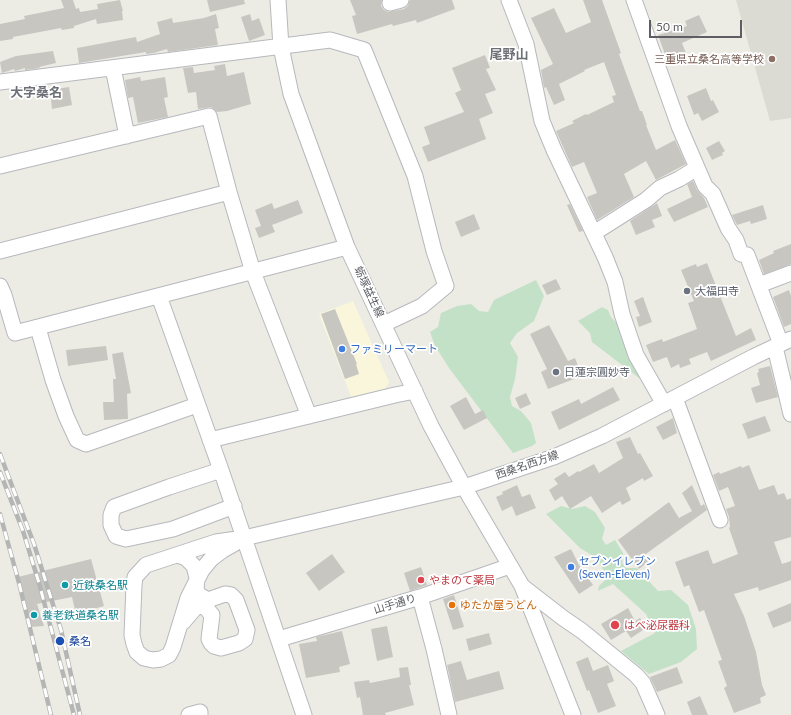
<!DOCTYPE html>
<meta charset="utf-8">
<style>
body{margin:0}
#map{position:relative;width:791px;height:715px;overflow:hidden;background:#edece4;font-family:Lato,sans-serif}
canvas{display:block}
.scale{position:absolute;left:649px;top:20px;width:93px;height:18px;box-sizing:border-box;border:2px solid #5c5e63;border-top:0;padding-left:5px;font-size:12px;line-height:14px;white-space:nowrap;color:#5c5e63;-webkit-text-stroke:3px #fff;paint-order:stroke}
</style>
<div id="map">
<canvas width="791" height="715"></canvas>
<div class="scale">50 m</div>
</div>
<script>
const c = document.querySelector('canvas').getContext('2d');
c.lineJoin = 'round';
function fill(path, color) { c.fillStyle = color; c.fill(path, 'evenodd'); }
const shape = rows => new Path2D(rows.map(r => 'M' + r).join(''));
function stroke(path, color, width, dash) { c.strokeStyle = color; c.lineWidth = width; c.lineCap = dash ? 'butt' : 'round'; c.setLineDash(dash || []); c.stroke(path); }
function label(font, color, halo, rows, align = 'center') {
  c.font = font + ' Lato,"Noto Sans JP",sans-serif'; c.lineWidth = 3.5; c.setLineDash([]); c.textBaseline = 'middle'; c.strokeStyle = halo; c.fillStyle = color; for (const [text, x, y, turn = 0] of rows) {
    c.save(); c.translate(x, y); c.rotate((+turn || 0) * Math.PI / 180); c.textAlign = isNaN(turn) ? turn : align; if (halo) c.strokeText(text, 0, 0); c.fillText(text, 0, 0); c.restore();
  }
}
fill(shape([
 [353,301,389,382,384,390,352,399,319,314]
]), '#faf6dc');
fill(shape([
 [736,0,791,0,791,118,770,121]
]), '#dcdbd3');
fill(shape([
 [536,280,544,296,534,321,517,333,510,343,518,357,515,379,510,397,512,406,521,411,531,423,536,443,532,446,513,453,449,368,435,346,430,332,438,327,441,313,457,306,471,304,479,311,488,312,494,300],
 [602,307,608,310,611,317,619,326,640,374,639,378,592,342,590,333,578,321],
 [561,506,572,509,585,506,595,512,605,528,602,539,606,545,615,540,623,553,622,563,626,568,637,568,658,591,671,590,688,605,696,629,697,649,681,662,649,674,621,651,655,633,646,614,613,584,598,591,599,586,607,578,598,559,580,548,546,514]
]), '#c3e1c7');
fill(shape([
 [61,0,73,0,76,9,79,8,80,12,98,9,97,4,120,0,123,11,122,11,123,20,97,24,96,19,74,26,74,28,62,30,61,28,13,37,13,39,0,41,0,24,25,19,24,16,64,8],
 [207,0,244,0,245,4,210,12],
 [350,0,382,0,381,6,384,10,388,12,404,9,408,6,410,0,452,0,455,9,417,23,416,20,393,26,392,24,357,34,352,16,356,15],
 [583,0,602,0,612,28,621,53,619,54,630,84,640,111,642,111,647,125,646,125,656,150,675,140,686,164,656,180,646,161,624,174,634,197,597,220,587,197,597,193,584,162,572,167,556,131,574,123,572,121,586,114,587,115,614,102,612,96,616,95,604,62,584,70,585,71,559,84,565,100,554,105,546,87,544,88,541,70,553,64,531,18,554,8,566,33,591,22],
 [216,14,219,28,215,29,218,45,168,52,167,49,154,53,146,54,146,52,79,63,77,48,136,37,137,42,160,34,157,22,172,18,173,23,204,18],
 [250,14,252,21,259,18,265,35,249,41,241,17],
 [699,15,707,32,682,43,686,53,667,60,658,35,687,26,685,21],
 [53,51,56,63,39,67,40,68,25,70,25,68,15,71,14,69,2,73,0,62,16,56],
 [485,55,490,68,486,69,496,90,485,94,493,113,479,119,486,139,428,162,422,147,430,144,424,127,464,112,455,93,461,90,452,68],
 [225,64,227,76,244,72,251,104,227,111,217,112,211,107,198,109,196,92,188,93,183,68,193,67,194,73,215,70,214,66],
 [140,77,141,81,165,77,168,97,164,98,168,117,138,123,133,97,128,98,125,80],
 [69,87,72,105,52,109,51,99,57,98,56,89],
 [706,88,711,101,713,100,719,112,702,121,698,113,694,115,687,96],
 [719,141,725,151,722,153,723,155,712,160,706,148],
 [693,181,697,190,704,198,708,207,674,222,667,209,692,197,687,184],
 [298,200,303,213,272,225,275,232,259,238,255,228,261,226,255,210,272,203,274,209],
 [657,203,662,216,652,220,655,227,636,235,630,221],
 [570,204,583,231,579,232,567,205],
 [763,205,767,219,751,224,750,221,737,225,732,215],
 [474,214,480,229,461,237,455,222],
 [791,244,791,264,764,274,759,260,774,253,773,251],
 [707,263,736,336,751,328,756,340,711,361,707,352,689,359,691,364,680,368,679,364,671,368,667,357,653,362,646,345,662,339,663,342,697,329,688,303,694,301,681,270,696,264,697,267],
 [556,279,561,289,547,295,542,285],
 [789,290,791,296,791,324,784,327,773,297],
 [643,297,652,322,639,327,636,317,640,316,634,301],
 [335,309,357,364,356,364,359,374,345,379,321,314],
 [549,325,568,361,575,358,582,376,548,389,541,372,547,369,530,334],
 [106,346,108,360,68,366,66,350],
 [123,352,131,393,127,394,128,419,104,420,103,402,114,402,113,379,116,379,112,354],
 [770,366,778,397,756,403,751,388,760,385,757,373,759,372,758,369],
 [613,387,620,400,559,430,551,412,579,399,581,404],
 [526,393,531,404,520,409,515,398],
 [466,397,475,414,483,410,487,418,464,430,450,406],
 [765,416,771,431,748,439,742,424],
 [673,418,677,433,663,440,656,427],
 [630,437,638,454,640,453,653,476,644,481,643,478,626,488,631,500,622,505,620,501,602,513,591,496,570,509,562,496,555,501,549,490,558,484,554,479,565,472,569,477,578,471,579,472,594,464,599,473,623,458,616,442],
 [749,465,759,490,774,485,778,495,784,493,787,500,791,498,791,537,774,542,782,564,791,561,791,580,759,591,758,587,734,594,744,616,756,652,762,685,766,695,760,698,761,703,734,713,724,688,727,686,718,661,722,660,704,610,699,612,689,585,684,587,675,562,708,550,713,564,738,554,729,528,730,527,729,517,726,509,735,506,728,487,719,491,713,475,719,472,720,474,741,466,742,468],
 [517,485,522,497,530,494,536,508,516,516,512,506,502,511,496,497,503,494,502,492],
 [692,485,701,506,704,504,707,510,643,556,648,562,639,569,618,540,669,502,679,518,692,511,682,493],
 [571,549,579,565,593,585,579,594,554,557],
 [332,554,345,572,319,591,306,573],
 [91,559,104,606,76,614,72,597,37,604,44,626,31,627,18,577],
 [421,567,427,585,410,591,404,573],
 [454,595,464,627,453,630,443,599],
 [791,603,791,621,773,628,767,613],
 [628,608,635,621,640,618,646,628,631,638,626,631,611,640,601,624],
 [387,626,393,657,377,661,371,629],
 [342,631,350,664,339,667,340,672,306,678,299,644,317,641,316,637],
 [489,633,492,644,469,651,466,639],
 [588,657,593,671,608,665,614,681,607,684,616,706,598,713,589,690,587,691,576,662],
 [461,661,467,680,499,671,504,689,455,702,447,665],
 [408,667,411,685,409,685,414,705,385,713,386,715,363,715,360,697,357,698,354,682,369,680,370,683,400,677,399,668],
 [677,667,683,683,657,692,650,677],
 [700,696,708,715,692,715,687,702]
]), '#c8c6c1');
const minor = shape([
 [278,0,281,47,291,94,347,247,431,426,464,487,522,586,573,715],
 [509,0,526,44,542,121,554,150,605,257,615,282,622,314,636,355,664,404],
 [634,0,679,126,705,186,713,194,728,228,736,240,741,254,747,255,781,344],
 [390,3,401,0],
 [113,68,127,136],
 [0,82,330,40,364,50,415,176,434,251,446,286,422,306,384,324],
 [0,166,209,116,229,192,253,272,309,416],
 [594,233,646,200,660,188,679,179,697,168],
 [0,251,229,192],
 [759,285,791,273],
 [0,286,4,295,15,333,347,247],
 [159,296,221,470,304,715],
 [38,328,53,380,66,416,77,440,86,444,197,405],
 [775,347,791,414],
 [675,398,720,520],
 [210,440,395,395,415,391],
 [221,470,169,487,114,507,111,515,111,525,116,536,126,539,173,529,234,506],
 [244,538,223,550,211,559,202,570,188,598,173,647,169,655,161,659,153,660,144,658,137,652,134,644,132,635,134,585,135,577,146,565,216,542,244,538,464,487,554,457,602,436,753,357,791,339],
 [177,555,186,558,194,566,197,578,196,589,199,595,208,600,225,594,231,595,236,600,247,630,245,639,239,643,221,648,214,646,211,643,209,639,212,615,206,608,200,606,195,608,183,622],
 [523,587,563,618,582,631,636,675,643,683,657,715],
 [420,597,434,649,449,715],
 [279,639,420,597,510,566],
 [189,715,200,712,200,715]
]);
stroke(minor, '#b6b8bd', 17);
stroke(minor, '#fff', 15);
const rail = shape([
 [0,454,34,544,61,630,80,715],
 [0,472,23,531,39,583,74,715],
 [0,514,19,583,51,715]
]);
stroke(rail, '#b4b5b5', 4.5);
stroke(rail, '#fff', 3, [9]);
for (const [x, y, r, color] of [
 [772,59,4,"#8d6e63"],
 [687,291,4,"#6b7280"],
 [342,349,4,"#3f7fe0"],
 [556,372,4,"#6b7280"],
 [571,567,4,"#3f7fe0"],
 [421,580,4,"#e0444e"],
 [65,585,4,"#0f9aa8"],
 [452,605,4,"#e8710a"],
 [34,615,4,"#0f9aa8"],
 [615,625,5,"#e0444e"],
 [60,641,5,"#1a4fb4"]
]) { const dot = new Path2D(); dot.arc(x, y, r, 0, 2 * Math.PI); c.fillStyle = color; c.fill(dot); stroke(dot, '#fff', 1.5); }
label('11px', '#785e54', '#fff', [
 ["三重県立桑名高等学校",764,59]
], 'right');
label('11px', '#5b616d', '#fff', [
 ["大福田寺",695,291],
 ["日蓮宗圓妙寺",564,372]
], 'left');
label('11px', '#5c5e63', '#fff', [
 ["蛎塚益生線",369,292,65],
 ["西桑名西方線",527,465,-19],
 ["山手通り",395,604,-17]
]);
label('11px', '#366cbe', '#fff', [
 ["ファミリーマート",350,349],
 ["セブンイレブン",579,561],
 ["(Seven-Eleven)",579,574]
], 'left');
label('11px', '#be3a42', '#fff', [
 ["やまのて薬局",429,580],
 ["はべ泌尿器科",624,625]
], 'left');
label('11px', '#0d838f', '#fff', [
 ["近鉄桑名駅",73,585],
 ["養老鉄道桑名駅",42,615]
], 'left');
label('11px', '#c56008', '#fff', [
 ["ゆたか屋うどん",460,605]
], 'left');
label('11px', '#164399', '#fff', [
 ["桑名",69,641]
], 'left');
label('bold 13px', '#6d7075', '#fff', [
 ["尾野山",509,55],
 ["大字桑名",36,93]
]);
</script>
